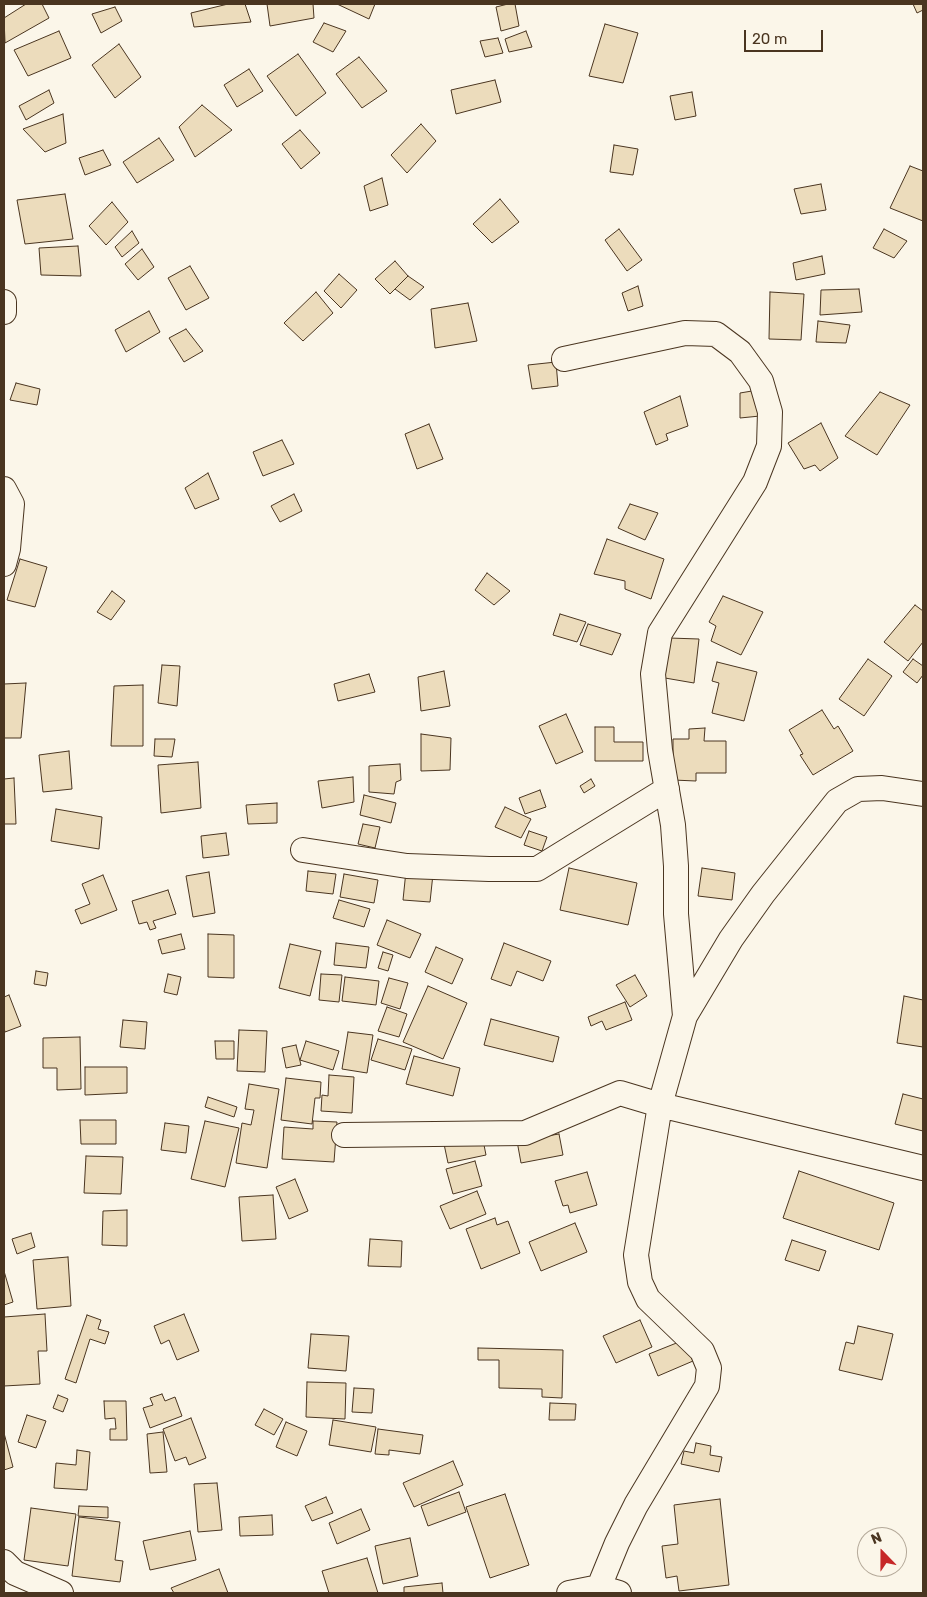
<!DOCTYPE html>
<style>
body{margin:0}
#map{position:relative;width:927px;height:1597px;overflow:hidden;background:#fbf6e9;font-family:Rubik,sans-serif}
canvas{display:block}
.frame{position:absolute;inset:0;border:5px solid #4a3520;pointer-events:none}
.north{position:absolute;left:857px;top:1527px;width:50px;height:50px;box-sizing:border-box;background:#fbf6e9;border:1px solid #b4a999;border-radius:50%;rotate:338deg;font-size:14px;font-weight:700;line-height:20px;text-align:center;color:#4a3520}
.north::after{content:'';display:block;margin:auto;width:18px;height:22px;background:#c62828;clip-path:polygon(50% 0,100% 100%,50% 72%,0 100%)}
.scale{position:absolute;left:744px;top:30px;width:79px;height:22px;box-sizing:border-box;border:2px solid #4a3520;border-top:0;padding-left:6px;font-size:15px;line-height:18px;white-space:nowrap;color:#4a3520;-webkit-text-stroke:4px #fbf6e9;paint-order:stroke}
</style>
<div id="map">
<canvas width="927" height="1597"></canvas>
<div class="frame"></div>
<div class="north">N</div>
<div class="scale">20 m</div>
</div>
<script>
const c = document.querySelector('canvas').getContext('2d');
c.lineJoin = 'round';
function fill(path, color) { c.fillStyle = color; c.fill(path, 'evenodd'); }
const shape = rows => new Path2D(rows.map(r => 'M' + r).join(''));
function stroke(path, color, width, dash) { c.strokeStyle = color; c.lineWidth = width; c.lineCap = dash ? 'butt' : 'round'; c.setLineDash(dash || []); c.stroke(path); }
const building = shape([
 [26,4,42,4,49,18,5,43,4,18,26,4],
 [228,4,245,4,251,22,194,27,191,13,228,4],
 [267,4,313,4,314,18,270,26,267,4],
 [337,4,375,4,369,19,337,4],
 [508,4,515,4,519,26,501,31,496,7,508,4],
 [913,4,923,4,923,10,917,13,913,4],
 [115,7,122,21,101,33,92,14,115,7],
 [324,23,346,31,333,52,313,42,324,23],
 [605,24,638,33,623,83,589,76,605,24],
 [59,31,71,58,28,76,14,50,59,31],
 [526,31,532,47,509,52,505,39,526,31],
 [498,38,503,53,485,57,480,41,498,38],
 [119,44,141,77,115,98,92,65,119,44],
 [298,54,326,93,296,116,267,76,298,54],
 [359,57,387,91,362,108,336,74,359,57],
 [249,69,263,91,237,107,224,85,249,69],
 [495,80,501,102,456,114,451,90,495,80],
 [49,90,54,103,26,120,19,106,49,90],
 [692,92,696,116,675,120,670,96,692,92],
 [202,105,232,130,195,157,179,127,202,105],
 [63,114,66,143,45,152,23,129,63,114],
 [421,124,436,141,407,173,391,155,421,124],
 [300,130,320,153,301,169,282,144,300,130],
 [159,138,174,160,137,183,123,162,159,138],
 [614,145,638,149,633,175,610,172,614,145],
 [103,150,111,165,85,175,79,158,103,150],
 [910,166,923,171,923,221,890,208,910,166],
 [382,178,388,205,370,211,364,186,382,178],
 [821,184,826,210,801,214,794,189,821,184],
 [65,194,73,239,25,244,17,200,65,194],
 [500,199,519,222,492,243,473,224,500,199],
 [112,202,128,222,106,245,89,226,112,202],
 [619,229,642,260,627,271,605,240,619,229],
 [884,229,907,241,894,258,873,248,884,229],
 [132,231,139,243,122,257,115,247,132,231],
 [78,246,81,276,41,275,39,248,78,246],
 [142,249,154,267,138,280,125,264,142,249],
 [822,256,825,274,796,280,793,263,822,256],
 [395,261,408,276,390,294,375,279,395,261],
 [190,266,209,298,186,310,168,278,190,266],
 [339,274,357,290,341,308,324,291,339,274],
 [408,276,424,287,410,300,395,289,408,276],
 [638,286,643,306,628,311,622,293,638,286],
 [859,289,862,312,820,315,821,290,859,289],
 [316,292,333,313,303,341,284,323,316,292],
 [770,292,804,294,801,340,769,339,770,292],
 [468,303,477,341,435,348,431,309,468,303],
 [149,311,160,332,126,352,115,330,149,311],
 [818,321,850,325,846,343,816,342,818,321],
 [186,329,203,351,184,362,169,338,186,329],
 [556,362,558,386,532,389,528,365,556,362],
 [16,383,40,389,37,405,10,400,16,383],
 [758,390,760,416,740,418,740,393,758,390],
 [880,392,910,405,877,455,845,436,880,392],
 [680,396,688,426,666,434,668,440,656,445,644,412,680,396],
 [821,423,838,458,820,471,815,465,804,469,788,443,821,423],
 [429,424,443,459,417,469,405,434,429,424],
 [282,440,294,464,263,476,253,452,282,440],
 [208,473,219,499,195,509,185,488,208,473],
 [294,494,302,511,280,522,271,506,294,494],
 [630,504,658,513,645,540,618,528,630,504],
 [607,539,664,559,651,599,625,589,625,581,594,574,607,539],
 [20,559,47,567,35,607,7,600,20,559],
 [487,573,510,591,494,605,475,590,487,573],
 [112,591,125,601,111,620,97,612,112,591],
 [723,596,763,612,741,655,711,641,716,626,709,622,723,596],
 [915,605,923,611,923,642,908,661,884,642,915,605],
 [560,614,586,622,577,642,553,635,560,614],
 [588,624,621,634,612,655,580,645,588,624],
 [669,638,699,639,694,683,665,678,669,638],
 [868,659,892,676,864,716,839,699,868,659],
 [913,659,923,666,923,675,917,683,903,672,913,659],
 [717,662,757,672,744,721,712,713,719,683,712,681,717,662],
 [162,665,180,666,177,706,158,703,162,665],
 [444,671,450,706,421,711,418,677,444,671],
 [369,674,375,692,338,701,334,684,369,674],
 [26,683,21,738,4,738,4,684,26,683],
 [143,685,143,746,111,746,114,686,143,685],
 [822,710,834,729,838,726,853,751,813,775,800,755,803,754,789,730,822,710],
 [566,714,583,752,556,764,539,726,566,714],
 [595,727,614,727,614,742,643,742,643,761,595,761,595,727],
 [705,728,704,741,726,741,726,773,696,773,696,781,673,780,673,739,689,739,689,729,705,728],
 [421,734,451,738,450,770,421,771,421,734],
 [155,739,175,739,172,757,154,756,155,739],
 [69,751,72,789,43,792,39,755,69,751],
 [198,762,201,808,161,813,158,765,198,762],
 [400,764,401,780,396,782,394,794,369,792,369,766,400,764],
 [353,777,354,802,322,808,318,781,353,777],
 [14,778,16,824,4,824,4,779,14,778],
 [591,779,595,786,584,793,580,786,591,779],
 [540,790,546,807,525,814,519,798,540,790],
 [364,795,396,803,391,823,360,815,364,795],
 [277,803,277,823,248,824,246,805,277,803],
 [505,807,531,819,521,838,495,827,505,807],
 [56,809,102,817,99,849,51,841,56,809],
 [363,824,380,827,375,848,358,844,363,824],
 [529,831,547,837,542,851,524,845,529,831],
 [226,833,229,855,203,858,201,836,226,833],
 [569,868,637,883,628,925,560,910,569,868],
 [702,868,735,873,732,900,698,896,702,868],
 [308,871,336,874,333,894,306,891,308,871],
 [406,871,433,874,430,902,403,900,406,871],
 [209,872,215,913,193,917,186,876,209,872],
 [344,874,378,880,374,903,340,897,344,874],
 [103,875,117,910,81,924,75,910,90,904,82,884,103,875],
 [168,890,176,914,153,921,156,928,150,930,147,922,139,924,132,901,168,890],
 [339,900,370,909,364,927,333,918,339,900],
 [387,920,421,934,410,958,377,945,387,920],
 [181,934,185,949,162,954,158,940,181,934],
 [208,934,234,935,234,978,208,977,208,934],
 [336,943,369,947,366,968,334,965,336,943],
 [504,943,551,961,543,981,517,971,511,986,491,979,504,943],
 [290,944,321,951,310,996,279,988,290,944],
 [436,947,463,959,452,984,425,972,436,947],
 [383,952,393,955,388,971,378,968,383,952],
 [36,971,48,973,46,986,34,984,36,971],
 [168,974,181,977,177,995,164,992,168,974],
 [321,974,342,975,339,1002,319,1000,321,974],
 [635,975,647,996,630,1007,616,985,635,975],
 [345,977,379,981,376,1005,342,1001,345,977],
 [389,978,408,983,400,1009,381,1003,389,978],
 [428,986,467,1003,443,1059,403,1042,428,986],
 [9,995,21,1026,5,1032,4,1028,4,997,9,995],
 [904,996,923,1000,923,1047,897,1043,904,996],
 [625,1002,632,1020,606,1030,602,1021,591,1026,588,1017,625,1002],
 [387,1007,407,1014,399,1037,378,1031,387,1007],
 [491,1019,559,1037,553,1062,484,1045,491,1019],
 [123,1020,147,1022,145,1049,120,1047,123,1020],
 [239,1030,267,1031,265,1072,237,1071,239,1030],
 [348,1032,373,1035,367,1073,342,1069,348,1032],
 [80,1037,81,1089,57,1090,57,1068,43,1068,43,1038,80,1037],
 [378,1039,412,1049,405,1070,371,1060,378,1039],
 [215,1041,234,1041,234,1059,216,1059,215,1041],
 [306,1041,339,1051,333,1070,300,1060,306,1041],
 [296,1045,301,1065,286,1068,282,1048,296,1045],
 [414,1056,460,1068,453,1096,406,1084,414,1056],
 [85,1067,127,1067,127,1093,85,1095,85,1067],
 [329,1075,354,1077,352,1113,321,1111,322,1095,328,1096,329,1075],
 [286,1078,321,1082,320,1098,315,1098,312,1124,281,1120,286,1078],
 [249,1084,279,1089,267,1168,236,1163,242,1123,251,1125,254,1110,245,1109,249,1084],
 [903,1094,923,1099,923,1131,895,1124,903,1094],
 [208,1097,237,1107,234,1117,205,1107,208,1097],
 [80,1120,116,1120,116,1144,81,1144,80,1120],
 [205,1121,239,1128,225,1187,191,1179,205,1121],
 [313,1121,337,1122,334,1162,282,1159,284,1127,313,1129,313,1121],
 [165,1123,189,1126,186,1153,161,1150,165,1123],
 [559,1134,563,1155,521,1163,517,1141,559,1134],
 [482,1135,486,1155,448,1163,444,1144,482,1135],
 [86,1156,123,1157,121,1194,84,1193,86,1156],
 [475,1161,482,1186,453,1194,446,1169,475,1161],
 [799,1171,894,1203,879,1250,783,1218,799,1171],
 [587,1172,597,1205,570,1213,568,1205,563,1206,555,1181,587,1172],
 [295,1179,308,1211,289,1219,276,1187,295,1179],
 [477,1191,486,1214,450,1229,440,1206,477,1191],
 [273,1195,276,1239,242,1241,239,1197,273,1195],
 [127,1210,127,1246,102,1245,103,1211,127,1210],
 [495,1218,497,1225,508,1221,520,1253,481,1269,466,1229,495,1218],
 [575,1223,587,1252,541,1271,529,1242,575,1223],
 [31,1233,35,1247,17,1254,12,1239,31,1233],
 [370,1239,402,1241,401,1267,368,1266,370,1239],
 [792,1240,826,1251,819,1271,785,1260,792,1240],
 [68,1257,71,1306,37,1309,33,1260,68,1257],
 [4,1271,13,1302,4,1305,4,1271],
 [45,1314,47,1351,38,1351,40,1384,4,1386,4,1317,45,1314],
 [184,1314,199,1351,177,1360,169,1340,161,1344,154,1326,184,1314],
 [87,1315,101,1320,98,1329,109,1332,105,1344,90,1339,76,1383,65,1379,87,1315],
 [640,1320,652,1347,616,1363,603,1336,640,1320],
 [858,1326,893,1334,882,1380,839,1370,846,1342,854,1344,858,1326],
 [311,1334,349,1336,346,1371,308,1368,311,1334],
 [684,1340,693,1361,658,1376,649,1354,684,1340],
 [478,1348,563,1350,562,1398,542,1397,542,1389,499,1388,499,1360,478,1360,478,1348],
 [307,1382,346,1383,345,1419,306,1417,307,1382],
 [354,1388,374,1389,372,1413,352,1412,354,1388],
 [162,1394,165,1401,175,1397,182,1416,150,1428,143,1408,153,1405,150,1398,162,1394],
 [58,1395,68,1399,63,1412,53,1408,58,1395],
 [104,1401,126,1401,127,1440,110,1440,110,1429,116,1429,115,1418,105,1419,104,1401],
 [550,1403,576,1404,575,1420,549,1420,550,1403],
 [264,1409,283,1419,274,1435,255,1425,264,1409],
 [27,1415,46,1421,36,1448,18,1442,27,1415],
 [191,1418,206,1458,189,1465,186,1457,175,1461,163,1429,191,1418],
 [333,1420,376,1427,371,1452,329,1445,333,1420],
 [286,1422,307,1431,297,1456,276,1447,286,1422],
 [378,1429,423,1435,420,1454,389,1450,389,1455,375,1454,378,1429],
 [163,1432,167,1472,150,1473,147,1434,163,1432],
 [4,1433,13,1467,4,1470,4,1433],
 [696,1443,711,1446,710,1455,722,1457,719,1472,681,1464,684,1451,694,1453,696,1443],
 [77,1450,90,1452,87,1490,54,1488,56,1463,76,1465,77,1450],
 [453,1461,463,1485,414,1507,403,1483,453,1461],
 [217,1483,222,1530,198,1532,194,1484,217,1483],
 [459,1492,466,1512,428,1526,421,1506,459,1492],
 [505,1494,529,1565,490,1578,466,1507,505,1494],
 [326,1497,333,1513,312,1521,305,1506,326,1497],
 [720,1499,729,1585,679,1591,677,1576,666,1578,662,1546,678,1544,674,1505,720,1499],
 [79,1506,108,1507,108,1518,78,1516,79,1506],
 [31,1508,76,1514,68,1566,24,1560,31,1508],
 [361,1509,370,1530,337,1544,329,1523,361,1509],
 [272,1515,273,1535,240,1536,239,1517,272,1515],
 [79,1517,120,1522,115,1560,123,1561,120,1582,72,1576,79,1517],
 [190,1531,196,1560,150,1570,143,1541,190,1531],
 [410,1538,418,1576,383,1584,375,1546,410,1538],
 [367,1558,378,1593,329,1593,322,1571,367,1558],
 [219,1569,228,1593,174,1593,171,1588,219,1569],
 [442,1583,443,1593,404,1593,404,1587,442,1583]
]);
fill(building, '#ecdcbc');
stroke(building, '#4a3520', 1);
const street = shape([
 [4,302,4,312],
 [564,359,685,333,716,334,740,352,761,381,770,412,769,446,755,482,660,633,653,674,660,750,673,825,676,866,676,914,685,1016],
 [4,489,12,504,8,549,4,564],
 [303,850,407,866,489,869,537,869,667,789],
 [344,1135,525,1133,620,1093,660,1105,923,1168],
 [4,1562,15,1573,61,1593],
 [599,1587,617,1543,636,1505,707,1386,709,1368,702,1351,648,1299,640,1282,636,1255,660,1105,685,1016,731,939,763,894,837,801,858,789,882,788,923,794],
 [569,1593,599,1587,619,1593]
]);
stroke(street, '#4a3520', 26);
stroke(street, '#fbf6e9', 24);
</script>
